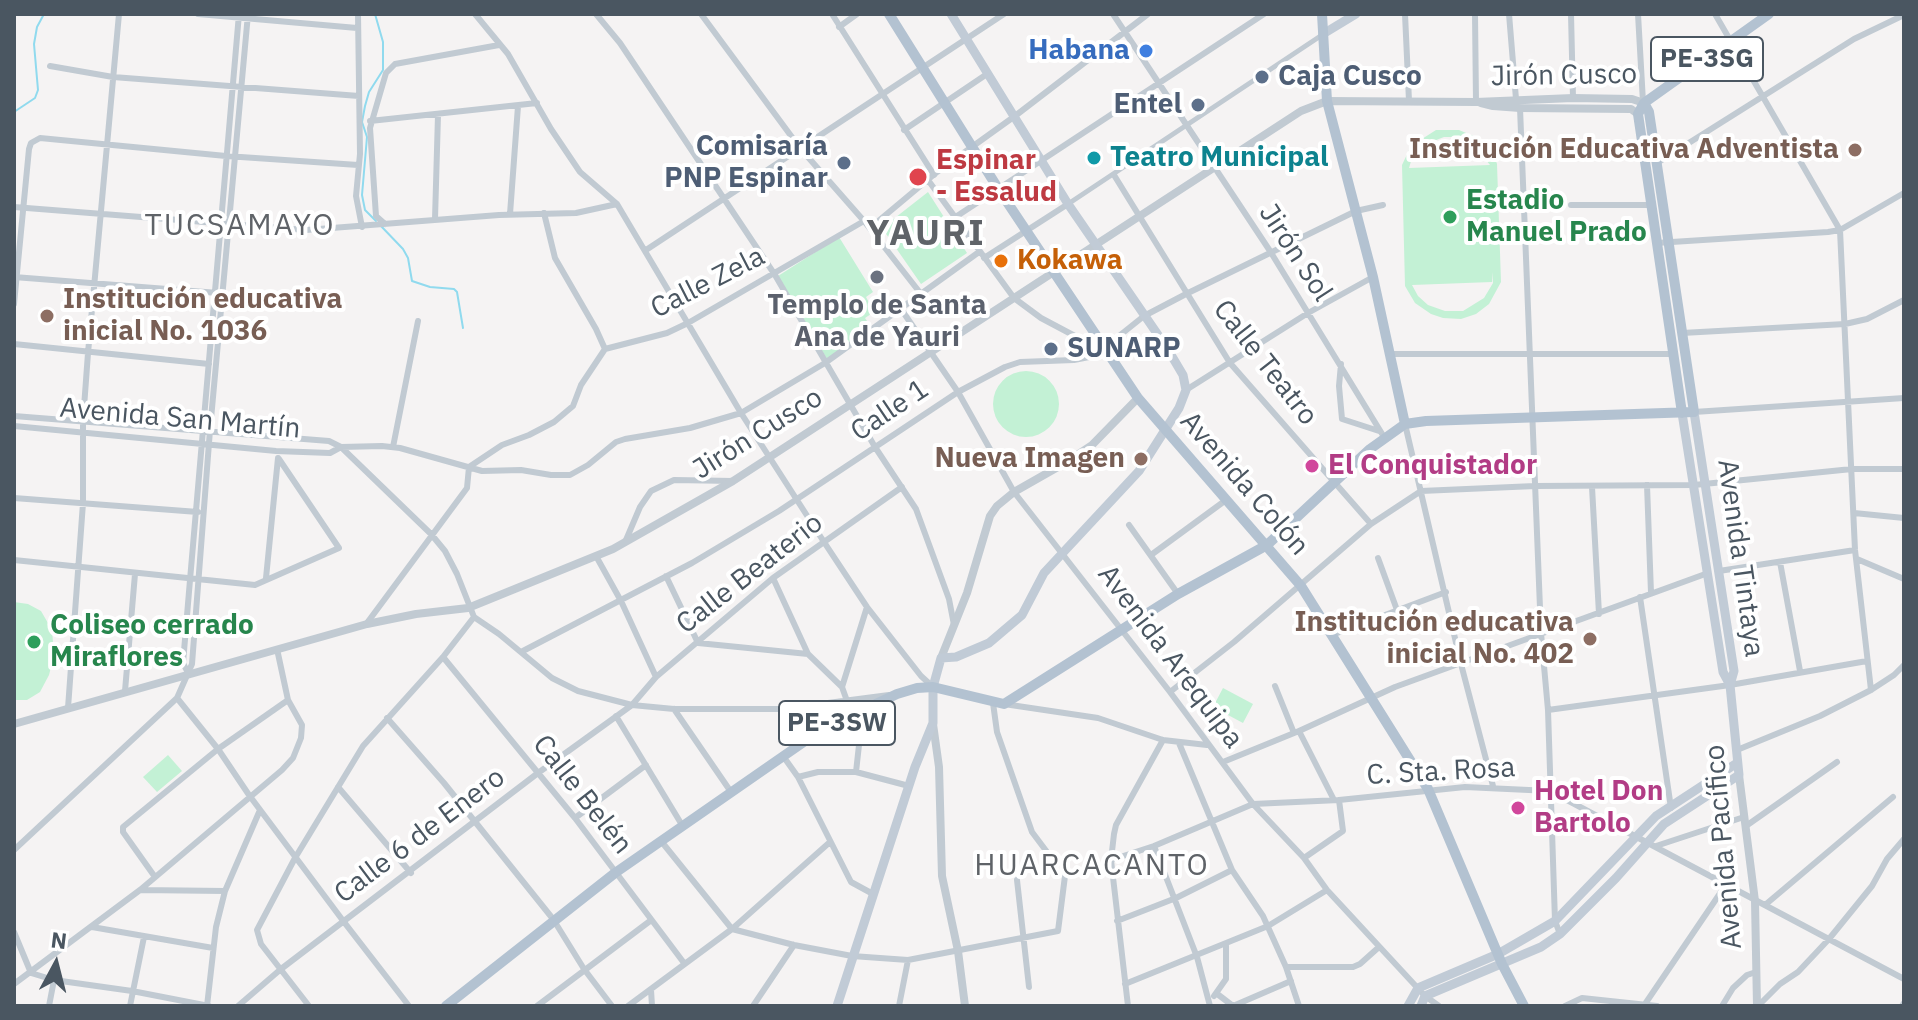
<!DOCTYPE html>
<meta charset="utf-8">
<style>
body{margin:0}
#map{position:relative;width:1918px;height:1020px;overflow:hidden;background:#f5f3f3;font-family:"IBM Plex Sans",sans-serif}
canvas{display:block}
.frame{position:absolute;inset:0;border:16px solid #4a5661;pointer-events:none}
.north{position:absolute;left:16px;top:924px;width:80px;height:80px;-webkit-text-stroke:6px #fff;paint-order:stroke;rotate:7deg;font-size:22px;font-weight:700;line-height:32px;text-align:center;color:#4a5661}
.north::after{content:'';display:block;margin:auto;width:28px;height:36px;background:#4a5661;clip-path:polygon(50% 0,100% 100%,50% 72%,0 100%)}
</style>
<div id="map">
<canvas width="1918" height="1020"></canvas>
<div class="frame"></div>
<div class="north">N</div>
</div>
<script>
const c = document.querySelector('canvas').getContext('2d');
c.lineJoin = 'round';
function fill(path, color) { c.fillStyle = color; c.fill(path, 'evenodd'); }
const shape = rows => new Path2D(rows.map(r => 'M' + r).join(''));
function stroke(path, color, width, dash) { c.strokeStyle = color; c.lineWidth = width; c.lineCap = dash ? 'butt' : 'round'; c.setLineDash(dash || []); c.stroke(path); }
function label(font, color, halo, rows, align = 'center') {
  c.font = font + ' "IBM Plex Sans",sans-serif'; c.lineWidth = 8; c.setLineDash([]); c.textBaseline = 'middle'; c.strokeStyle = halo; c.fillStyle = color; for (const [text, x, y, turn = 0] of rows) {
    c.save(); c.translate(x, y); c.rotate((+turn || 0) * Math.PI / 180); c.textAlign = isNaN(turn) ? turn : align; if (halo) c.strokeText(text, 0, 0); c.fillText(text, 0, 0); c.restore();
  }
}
fill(shape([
 [1436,130,1459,130,1478,138,1493,153,1497,164,1501,282,1489,304,1476,314,1461,319,1443,318,1431,314,1415,303,1405,286,1402,165,1411,146],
 [1444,137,1455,137,1474,145,1490,165,1409,168,1412,158,1421,146],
 [1492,272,1493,283,1484,298,1463,311,1445,311,1428,305,1418,296,1412,285,1492,282],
 [928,192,967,253,921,284,882,228],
 [839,237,873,292,866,297,874,312,865,318,871,327,827,359,778,276],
 '993 404a33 33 0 1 1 66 0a33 33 0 1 1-66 0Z',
 [14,602,28,604,41,611,52,630,54,655,49,675,40,692,27,700,14,700],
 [1223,688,1253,704,1243,723,1213,707],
 [168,755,182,771,157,792,143,777]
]), '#c3f1d5');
stroke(shape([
 [375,14,383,42,383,70,369,92,365,106,362,122,367,137,362,195,365,210,376,221],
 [14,112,35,98,38,90,34,44,37,27,44,14],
 [380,225,403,249,408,258,412,281,430,287,454,289,457,292,463,328]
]), '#90daee', 2);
stroke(shape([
 [1068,204,1322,35]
]), '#c1cad2', 5);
stroke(shape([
 [198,14,357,28],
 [358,14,360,154,356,196,362,227],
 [475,14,508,54,551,129,580,172,617,204,741,413,824,542,867,607,921,676,932,686],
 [596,14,620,43,775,275,875,447,916,509,949,599,954,625],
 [701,14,800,148,864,221,921,294],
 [832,14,934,175],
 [1113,14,1270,251,1384,437],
 [1405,14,1409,101],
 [1475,14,1476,102],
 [1509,14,1516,99],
 [1571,14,1573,98],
 [1638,14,1643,102],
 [1715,14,1840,230,1855,550,1871,690],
 [839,27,857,14],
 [50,66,113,77,359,96],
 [1520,108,1541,633,1548,710,1555,921,1560,934],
 [370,121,537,103],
 [904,130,987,74],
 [1657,163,1854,39,1904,15],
 [1114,175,1230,363,1371,524],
 [928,180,1014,298,1041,318,1090,344,1104,348],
 [1571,205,1650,205],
 [14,207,306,230,499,215,576,213,617,204],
 [544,213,555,258,596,329,605,349],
 [510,214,518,106],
 [954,218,1264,14],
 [435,219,438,115],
 [385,224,376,216,370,128,386,73,395,64,499,45],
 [870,228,937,172,1015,116,1148,14],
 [1656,243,1828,232,1840,230,1904,193],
 [646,250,1004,14],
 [984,258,1068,204],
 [14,277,218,293],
 [14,304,29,149,31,143,40,138,226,156,358,165],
 [901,309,958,392,1014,492,1170,692,1253,804,1304,858,1327,890,1425,996,1439,1006],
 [1682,333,1845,324,1867,319,1904,300],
 [14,344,209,364],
 [1390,354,1673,354],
 [1341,364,1339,386,1342,419,1379,431],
 [1186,390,1308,313,1373,277],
 [1694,412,1904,398],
 [14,416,329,441,341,447,431,534,445,551,457,574,474,617,499,634,552,678,578,691,632,705,674,709,782,709,889,695],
 [1405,424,1461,664,1493,786],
 [14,426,276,451,330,453,341,447,382,446,400,448,482,471,521,470,551,475,570,475,588,465,616,442,625,439,690,428,741,413,825,363,979,252],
 [393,447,418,321],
 [1647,485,1651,593],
 [1592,487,1599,614],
 [14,498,198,512],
 [1854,513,1904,518],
 [1129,525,1178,594],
 [626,540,640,507,651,491,674,480,733,481],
 [1151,555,1226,500],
 [596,556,621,601,656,677],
 [1378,558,1397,610],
 [1857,559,1904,579],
 [14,560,255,585,339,548,279,459],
 [1780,562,1800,671],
 [1719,571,1855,550],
 [666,576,698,643,808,654],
 [266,578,278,458],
 [773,578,808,654,842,687],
 [1640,597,1671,808],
 [367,623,467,488,469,467,502,445,529,435,554,422,573,406,581,385,605,349,667,333,688,323,864,221],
 [1332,635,1446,592],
 [521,652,692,563,779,511,958,392,1005,367,1020,362,1074,360,1089,357,1104,348,1144,316,1186,294,1356,211,1383,205],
 [443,657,575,818,684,963],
 [188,673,183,663,190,580,239,14],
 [1275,686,1294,733],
 [125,691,135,574],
 [1170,692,1234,642,1371,524,1421,491,1535,486,1694,485,1852,469,1904,469],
 [177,698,218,749,249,795,344,922,409,1006],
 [847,701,842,687,867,607],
 [1004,704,1098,718,1163,740,1207,745],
 [68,708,83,503,83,421,88,353,119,14],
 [674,709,731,792],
 [1548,710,1730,685,1867,661],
 [616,716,682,825],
 [854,716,859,745,856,772],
 [387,718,444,783,553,919,584,969,612,1006],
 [1299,731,1334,800],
 [1179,743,1232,870,1263,916,1286,967,1299,1006],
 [1737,750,1820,716,1871,690,1894,675,1904,665],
 [783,756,798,777,851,882,873,894],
 [1223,762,1299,731,1395,687,1708,573],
 [798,777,818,772,856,772,909,786],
 [338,787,411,873],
 [575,818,646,765],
 [1746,826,1837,762],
 [661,841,732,929,794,945,852,956,908,960,1058,931,1066,868,1047,852,1032,832,997,732,993,703],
 [1154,846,1197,957,1210,1006],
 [1656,846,1744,817],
 [14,850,177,698,192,664,210,430,248,14],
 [1304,858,1343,831,1339,800],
 [1111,860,1154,846,1253,804,1339,800,1465,787,1550,791,1904,979],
 [155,877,123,832,123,827,218,749,288,700],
 [1017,880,1029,987],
 [140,890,225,891],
 [1765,905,1893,797],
 [1117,921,1176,898,1232,870],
 [92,927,213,948],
 [14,932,31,973,54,980,132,991,209,1006],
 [1286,967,1353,967,1360,964,1379,947],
 [14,984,140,890,282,770,293,758,301,738,302,725,288,700,277,649],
 [1125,984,1268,926,1327,890],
 [651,990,652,1006],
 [1216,993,1233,1006,1291,981],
 [1214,996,1226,979,1226,944],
 [1645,1004,1725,886],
 [49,1006,54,980],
 [130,1006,144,937],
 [207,1006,216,927,225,891,260,810],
 [238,1006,281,969,538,773,632,705,656,677,773,578,902,487],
 [309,1006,261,944,257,930,295,858,363,746,443,657,474,617],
 [537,1006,650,921],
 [628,1006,732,929,830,842],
 [753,1006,794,945],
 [899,1006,908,960],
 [1128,1006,1111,860,1114,834,1116,825,1163,740],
 [1565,1006,1582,998,1657,1006],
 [1722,1006,1733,988,1747,975,1756,972],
 [1758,1006,1780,984,1798,972,1829,939,1872,886,1887,859,1904,839],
 [1902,1006,1904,1003]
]), '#c1cad2', 6);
stroke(shape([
 [1481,103,1493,106,1520,108,1631,109,1638,114],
 [941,658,967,593,990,516,997,506,1014,492,1065,463,1092,445,1138,398],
 [14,724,367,624,416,614,468,608,613,549,733,481,1301,111,1327,101,1476,102,1573,98,1632,99,1644,103],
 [933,724,939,767,942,876,958,951,965,1006],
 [1739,775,1755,901,1757,1006]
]), '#c1cad2', 8);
stroke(shape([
 [1323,34,1356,14],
 [1682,413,1723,672,1730,685],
 [837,1006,915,767,933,723,933,687,941,658,956,657,989,643,1022,615,1044,573,1139,471,1179,408,1186,390,1183,375,1167,348,1068,204,951,14],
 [1408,1006,1418,988,1498,954,1555,921,1656,816,1737,763],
 [1421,1006,1425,996,1541,947,1560,934,1616,878,1664,824,1739,775,1730,685,1734,671,1694,412]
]), '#c1cbd6', 9);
stroke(shape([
 [889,14,999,190,1138,398,1301,586,1428,789,1502,964,1524,1006],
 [1322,14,1327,101,1373,277,1405,424],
 [1682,413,1638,114,1644,103,1769,14],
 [446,1006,615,873,821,730,897,694,917,688,933,687,1004,704,1178,594,1267,545,1370,449,1405,424,1426,421,1694,412,1649,112,1644,103]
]), '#b3c2d1', 10);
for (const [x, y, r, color] of [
 [1146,51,8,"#3f7fe0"],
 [1262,77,8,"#5c6f8a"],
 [1198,105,8,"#5c6f8a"],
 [1855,150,8,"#8d6e63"],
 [1094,158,8,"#0f9aa8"],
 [844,163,8,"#5c6f8a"],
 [918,177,10,"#e0444e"],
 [1450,217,8,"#2e9e5b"],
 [1001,261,8,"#e8710a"],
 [877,277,8,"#6b7280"],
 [47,316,8,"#8d6e63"],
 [1051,349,8,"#5c6f8a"],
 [1141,459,8,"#8d6e63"],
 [1312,466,8,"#d1479c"],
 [1590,639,8,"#8d6e63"],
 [34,642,8,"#2e9e5b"],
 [1518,808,8,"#d1479c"]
]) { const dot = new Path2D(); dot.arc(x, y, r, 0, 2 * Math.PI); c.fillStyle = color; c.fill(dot); stroke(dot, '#fff', 3); }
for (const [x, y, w] of [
 [1707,59,112],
 [837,723,116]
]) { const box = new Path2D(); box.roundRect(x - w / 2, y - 22, w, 44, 6); c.fillStyle = '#fff'; c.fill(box); stroke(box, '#4a5661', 2); }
label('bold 26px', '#4a5661', null, [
 ["PE-3SG",1707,59],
 ["PE-3SW",837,723]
]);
label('bold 28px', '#366cbe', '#fff', [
 ["Habana",1130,51]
], 'right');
label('28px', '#4a5661', '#fff', [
 ["Jirón Cusco",1564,76,-1],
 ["Jirón Sol",1295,253,57],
 ["Calle Zela",708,283,-27],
 ["Calle Teatro",1265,363,52],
 ["Calle 1",890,411,-34],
 ["Avenida San Martín",180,419,5],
 ["Jirón Cusco",758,434,-32],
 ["Avenida Colón",1244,484,49],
 ["Avenida Tintaya",1740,558,82],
 ["Calle Beaterio",750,574,-38],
 ["Avenida Arequipa",1170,657,53],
 ["C. Sta. Rosa",1441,772,-3],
 ["Calle Belén",582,795,52],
 ["Calle 6 de Enero",420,836,-37],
 ["Avenida Pacífico",1724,847,-95]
]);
label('bold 28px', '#4e5e75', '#fff', [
 ["Caja Cusco",1278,77],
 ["Entel",1182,105,"right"],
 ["Comisaría",828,147,"right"],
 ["PNP Espinar",828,179,"right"],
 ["SUNARP",1067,349]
], 'left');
label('bold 28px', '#785e54', '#fff', [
 ["Institución Educativa Adventista",1839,150],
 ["Institución educativa",63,300,"left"],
 ["inicial No. 1036",63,332,"left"],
 ["Nueva Imagen",1125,459],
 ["Institución educativa",1574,623],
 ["inicial No. 402",1574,655]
], 'right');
label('bold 28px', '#0d838f', '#fff', [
 ["Teatro Municipal",1110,158]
], 'left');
label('bold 28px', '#be3a42', '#fff', [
 ["Espinar",936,161],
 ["- Essalud",936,193]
], 'left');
label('bold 28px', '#27864d', '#fff', [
 ["Estadio",1466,201],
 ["Manuel Prado",1466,233],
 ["Coliseo cerrado",50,626],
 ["Miraflores",50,658]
], 'left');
label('bold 28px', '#c56008', '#fff', [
 ["Kokawa",1017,261]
], 'left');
label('bold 28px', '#5b616d', '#fff', [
 ["Templo de Santa",877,306],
 ["Ana de Yauri",877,338]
]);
label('bold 28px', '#b23c85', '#fff', [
 ["El Conquistador",1328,466],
 ["Hotel Don",1534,792],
 ["Bartolo",1534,824]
], 'left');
c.letterSpacing = '2px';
label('30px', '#5f6368', '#fff', [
 ["TUCSAMAYO",240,226],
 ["HUARCACANTO",1092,866]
]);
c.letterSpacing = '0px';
c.letterSpacing = '2px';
label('bold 36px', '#5f6368', '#fff', [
 ["YAURI",926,235]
]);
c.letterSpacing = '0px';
</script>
